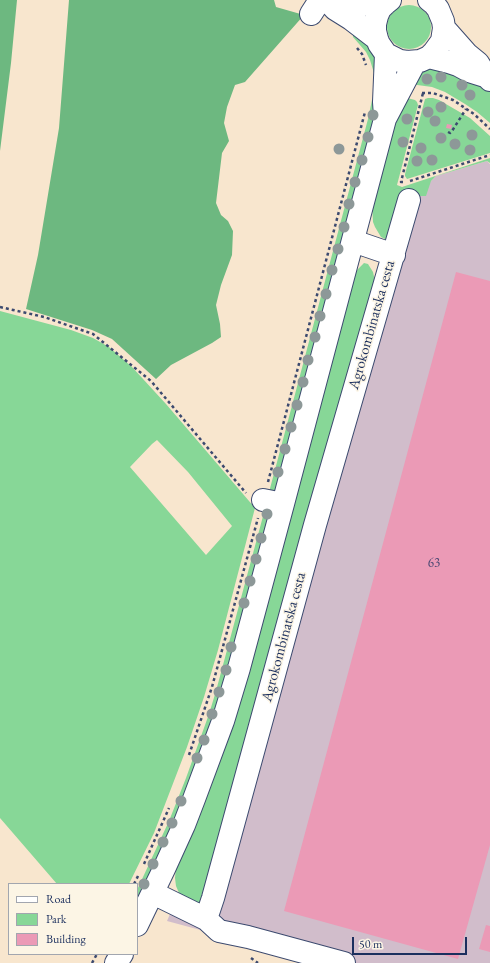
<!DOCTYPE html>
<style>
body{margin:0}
#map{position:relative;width:490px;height:963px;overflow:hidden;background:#f8e6ce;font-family:"EB Garamond",serif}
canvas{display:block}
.legend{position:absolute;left:8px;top:883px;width:130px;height:72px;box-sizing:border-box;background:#fcf5e5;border:1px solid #a2a6af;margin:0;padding:5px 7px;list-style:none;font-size:12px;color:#1b2f5e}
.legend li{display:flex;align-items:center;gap:8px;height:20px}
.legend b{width:20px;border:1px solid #a2a6af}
.scale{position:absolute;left:352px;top:937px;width:115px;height:18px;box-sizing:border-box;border:2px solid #1b2f5e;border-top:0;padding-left:5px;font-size:12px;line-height:14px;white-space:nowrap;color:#1b2f5e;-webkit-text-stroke:3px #fcf5e5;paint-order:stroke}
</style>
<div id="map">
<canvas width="490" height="963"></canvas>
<ul class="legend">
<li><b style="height:5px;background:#fff"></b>Road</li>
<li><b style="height:11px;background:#87d797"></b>Park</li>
<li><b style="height:11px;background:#eb9ab6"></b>Building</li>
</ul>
<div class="scale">50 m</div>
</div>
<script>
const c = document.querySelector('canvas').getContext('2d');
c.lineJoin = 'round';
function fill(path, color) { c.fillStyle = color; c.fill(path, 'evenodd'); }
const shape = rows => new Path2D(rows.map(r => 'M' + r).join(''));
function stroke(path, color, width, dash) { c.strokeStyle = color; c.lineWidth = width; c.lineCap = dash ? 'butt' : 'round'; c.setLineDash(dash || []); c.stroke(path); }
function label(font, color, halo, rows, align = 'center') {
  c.font = font + ' "EB Garamond",serif'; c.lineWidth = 3; c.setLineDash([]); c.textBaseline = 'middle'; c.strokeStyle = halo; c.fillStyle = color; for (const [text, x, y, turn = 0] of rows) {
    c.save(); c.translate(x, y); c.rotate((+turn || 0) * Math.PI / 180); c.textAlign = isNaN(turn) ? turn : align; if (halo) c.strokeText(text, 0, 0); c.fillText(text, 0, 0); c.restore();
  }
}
fill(shape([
 [487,161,490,164,490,963,323,963,167,921,179,893,184,898,390,236,401,192,431,181,436,176]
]), '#d1bdcb');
fill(shape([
 '387 27a22 22 0 1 1 44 0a22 22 0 1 1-44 0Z',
 [353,29,375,55,379,75,374,73,370,60,366,52,353,37],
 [435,66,479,83,490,92,490,123,477,112,465,104,445,92,432,87,410,84,420,70],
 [375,95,379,98,276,498,268,496,368,119,372,100],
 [403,97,415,100,417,102,418,105,397,185,402,187,490,158,490,163,487,161,436,176,431,181,426,196,416,196,401,192,389,241,381,237,375,227,373,222,372,203],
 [428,98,433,98,439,100,470,118,490,136,490,153,407,179,405,176,405,174,425,99],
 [364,263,368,264,373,272,375,281,207,895,200,903,194,903,184,898,179,893,176,886,175,878,176,867,355,272],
 [0,311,71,330,93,338,109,347,132,367,166,404,255,508,218,650,204,697,187,747,154,833,129,884,57,884,0,818],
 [157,440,188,472,232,526,206,555,130,467,152,444],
 [266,505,273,508,230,672,193,780,137,908,137,890,169,821,186,778,209,714,216,691]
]), '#87d797');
fill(shape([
 [0,0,17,0,11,63,0,151],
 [69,0,274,0,276,7,304,15,245,82,235,85,227,107,224,123,229,141,222,153,216,203,221,215,228,221,233,231,232,255,221,285,216,305,220,324,221,337,212,343,171,365,156,379,112,339,92,330,26,309,38,255,59,128]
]), '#6db880');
fill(shape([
 [447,124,452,125,451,129,446,128],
 [456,272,490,281,490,845,458,959,284,911],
 [486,925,490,926,490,952,479,949]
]), '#eb9ab6');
const minor = shape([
 [327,0,335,9,351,19,377,39],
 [342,0,373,6,385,4],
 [390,0,385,4,380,9,377,16,375,24,375,31,377,39,379,44,386,54,400,61,407,62,420,61,429,57,434,52,442,41,444,28,443,21,438,9,434,4,429,0],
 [311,14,320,0],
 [444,28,467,54,478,63,486,76,490,80],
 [429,57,449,62,458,65,469,71,485,76],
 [385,116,384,102,386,54],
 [353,241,394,255],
 [263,500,283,504],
 [153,893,206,919],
 [137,925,164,869,184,825,194,799,223,721,239,668,283,504,385,119,415,62],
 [116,963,122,954],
 [344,963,248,937,219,931,206,919,213,898,315,525,409,200]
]);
stroke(minor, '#3c4a6f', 24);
stroke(shape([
 [357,48,362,54,366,65],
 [422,93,433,93,453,100,474,114,490,129],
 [448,132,450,133,452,131,466,109],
 [410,181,490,155],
 [403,182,401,182,423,93],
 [0,307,44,317,93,334,151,381,246,493],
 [268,482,365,112],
 [189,755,212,687,258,518],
 [144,864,169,808],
 [134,884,139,874],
 [251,958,258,963],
 [92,963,97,954]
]), '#3c4a6f', 2.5, [3, 3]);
stroke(minor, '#fff', 22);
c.fillStyle = '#8d9898';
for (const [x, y] of [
 [441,77],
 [427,79],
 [462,85],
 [470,95],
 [441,107],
 [428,112],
 [373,115],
 [407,119],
 [435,121],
 [472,135],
 [368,137],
 [441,138],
 [403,142],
 [455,144],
 [421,148],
 [339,149],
 [470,150],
 [362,160],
 [432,160],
 [417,161],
 [355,182],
 [349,204],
 [344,227],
 [338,249],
 [332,270],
 [326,294],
 [320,316],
 [315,337],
 [308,360],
 [303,382],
 [297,405],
 [291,427],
 [285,449],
 [278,472],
 [267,514],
 [261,538],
 [256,559],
 [250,581],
 [244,603],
 [231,647],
 [226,670],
 [219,692],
 [212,714],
 [204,740],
 [197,758],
 [181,801],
 [172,823],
 [163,842],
 [153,864],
 [144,884]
]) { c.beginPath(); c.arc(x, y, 5.5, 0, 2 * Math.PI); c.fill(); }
label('13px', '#4f4a74', null, [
 ["63",434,563]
]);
label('15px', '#1b2f5e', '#fcf5e5', [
 ["Agrokombinatska cesta",372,325,-74],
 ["Agrokombinatska cesta",284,637,-75]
]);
</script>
